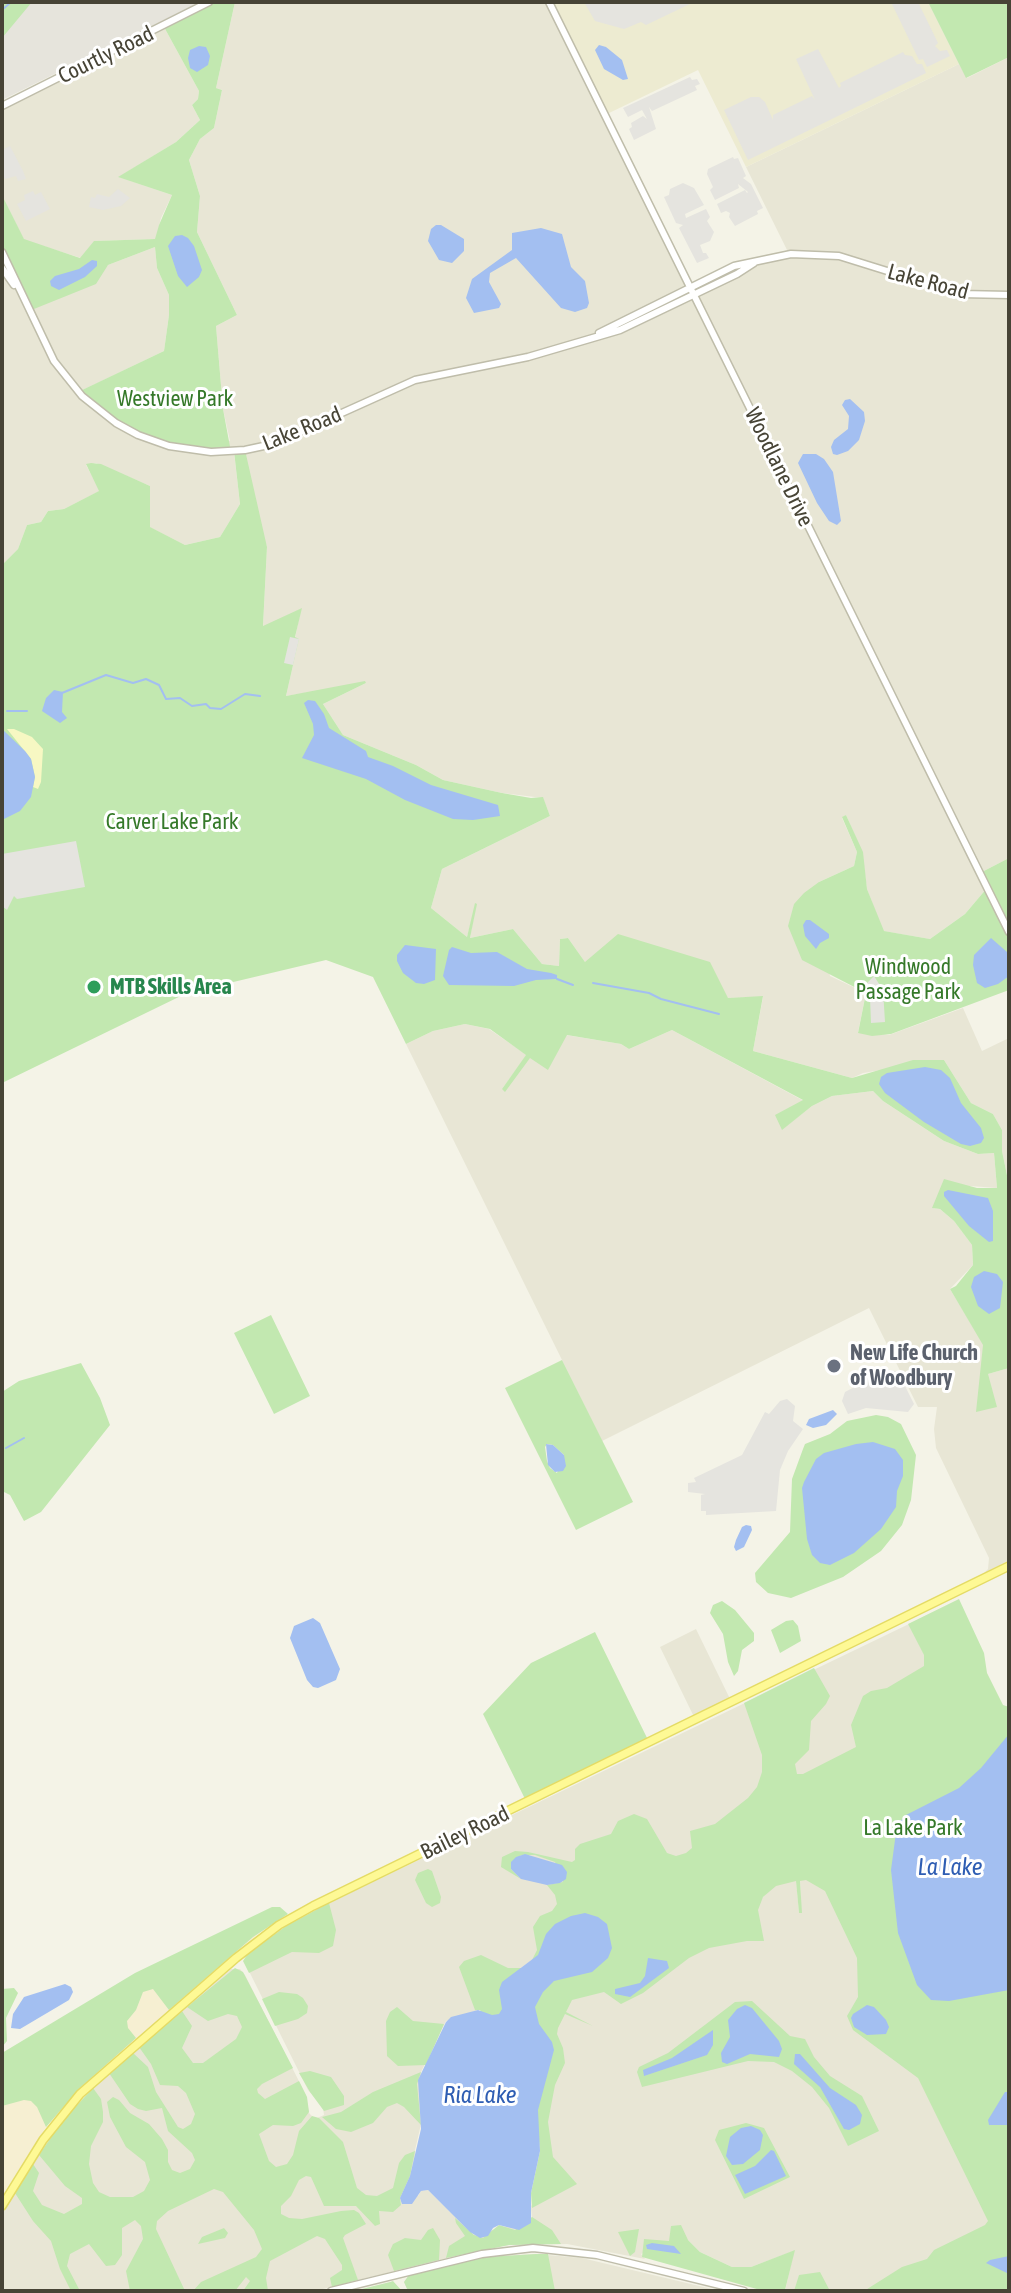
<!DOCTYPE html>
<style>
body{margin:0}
#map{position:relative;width:1011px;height:2293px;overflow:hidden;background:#f4f3e7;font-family:"Asap Condensed",sans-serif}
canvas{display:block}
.frame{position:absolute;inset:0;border:4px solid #474436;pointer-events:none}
</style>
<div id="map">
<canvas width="1011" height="2293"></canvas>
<div class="frame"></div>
</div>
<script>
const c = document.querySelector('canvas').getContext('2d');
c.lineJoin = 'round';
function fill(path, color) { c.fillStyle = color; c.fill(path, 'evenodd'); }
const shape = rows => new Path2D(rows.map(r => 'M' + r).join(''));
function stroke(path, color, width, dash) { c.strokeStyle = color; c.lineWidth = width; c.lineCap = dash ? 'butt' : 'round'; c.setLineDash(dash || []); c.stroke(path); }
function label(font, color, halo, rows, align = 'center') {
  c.font = font + ' "Asap Condensed",sans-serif'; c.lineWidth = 6; c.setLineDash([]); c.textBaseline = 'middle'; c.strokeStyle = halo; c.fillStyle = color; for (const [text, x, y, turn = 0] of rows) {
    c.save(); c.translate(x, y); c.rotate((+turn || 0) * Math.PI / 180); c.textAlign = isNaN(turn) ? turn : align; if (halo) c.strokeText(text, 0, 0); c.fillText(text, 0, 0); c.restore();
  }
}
fill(shape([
 [235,2,549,2,694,294,754,263,789,254,746,167,959,64,967,78,1009,57,1009,858,980,873,987,888,965,914,930,939,883,931,867,889,862,852,846,815,842,818,857,852,854,866,819,882,830,976,866,993,858,1032,889,1035,963,1008,982,1051,1009,1038,1009,1185,1002,1151,1002,1130,993,1114,971,1103,944,1060,863,1073,852,1078,753,1051,763,997,728,998,585,962,568,938,560,939,559,966,542,964,513,929,470,938,476,904,467,937,431,908,442,869,550,816,543,798,502,793,443,780,416,765,343,735,323,704,366,683,286,696,299,639,295,638,301,609,263,627,267,547,234,452,240,504,220,537,185,545,149,527,150,486,96,463,86,465,100,491,64,509,48,511,41,522,27,525,18,549,2,565,2,268,22,298,155,247,157,268,169,295,169,315,164,351,79,392,230,441,223,409,216,326,237,315,197,232,200,196,189,160,200,139,214,128,222,90,216,88],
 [164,27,199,91,198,99,192,105,200,120,176,142,119,177,172,195,161,218,156,239,95,241,81,258,24,240,2,195,2,106],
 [465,1024,489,1029,527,1055,502,1089,530,1057,548,1069,566,1035,621,1044,629,1049,672,1030,804,1101,782,1129,812,1106,832,1096,873,1091,883,1101,944,1141,978,1154,994,1153,997,1188,970,1186,933,1208,940,1209,954,1221,972,1245,973,1265,950,1289,984,1345,988,1374,1009,1368,1009,1560,983,1574,988,1569,989,1558,936,1448,934,1429,937,1407,918,1407,869,1308,602,1441,406,1044,433,1031],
 [909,1624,927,1660,923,1671,800,1821,535,1958,512,1974,478,2010,446,2021,421,2072,421,2124,415,2150,418,2196,421,2191,428,2190,474,2235,532,2219,531,2206,561,2174,550,2154,547,2123,554,2033,571,1999,755,1907,772,1886,796,1879,799,1913,801,1913,800,1879,809,1878,825,1889,993,2227,865,2291,785,2291,794,2251,751,2267,732,2267,700,2252,688,2240,670,2241,641,2254,645,2259,567,2244,509,2245,471,2252,315,2291,2,2291,2,2214,50,2138,96,2085,231,1969,240,1969,245,1975,306,2095,309,2113,315,2119,324,2115,323,2107,308,2090,244,1961,247,1955,266,1940,319,1908],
 [696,1629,732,1703,696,1721,660,1647],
 [536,2254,582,2258,720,2291,408,2291,404,2282,409,2275,454,2264,486,2257]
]), '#e8e6d5');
fill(shape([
 [263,1930,76,2092,46,2127,2,2196,2,2059]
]), '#f6efd2');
fill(shape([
 [2,2,200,2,2,100]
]), '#e6e4dc');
fill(shape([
 [549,2,928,2,959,64,746,167,698,70,605,115]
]), '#edebd1');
fill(shape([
 [2,2,32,2,2,38],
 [209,2,235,2,216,88,222,90,214,128,200,139,189,160,200,196,197,232,237,315,216,326,223,409,231,452,184,449,127,430,78,392,164,351,169,315,169,295,157,268,155,247,108,265,96,284,29,311,2,252,2,195,24,239,80,258,94,241,155,239,159,225,172,195,118,177,176,142,200,120,192,105,198,99,199,91,164,27],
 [928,2,1009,2,1009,57,966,78],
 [245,450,267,547,263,626,302,608,295,637,299,639,286,696,365,681,366,683,323,704,343,735,416,765,443,780,502,793,531,798,543,797,550,816,442,869,431,908,467,937,475,903,477,904,470,938,513,929,542,964,559,966,560,939,568,938,585,962,618,934,710,962,728,998,763,996,753,1051,852,1078,913,1060,944,1060,971,1103,993,1114,1002,1130,1002,1151,1009,1185,1009,1368,988,1374,997,1407,976,1412,983,1345,950,1289,956,1286,973,1265,972,1245,954,1221,940,1209,932,1208,944,1179,977,1188,997,1188,994,1153,978,1154,944,1141,883,1101,873,1091,832,1096,812,1106,782,1130,775,1115,803,1100,672,1030,629,1049,621,1044,567,1035,548,1070,530,1058,505,1092,502,1089,526,1055,490,1029,465,1024,433,1031,406,1044,373,977,326,960,187,993,2,1083,2,565,18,549,27,525,41,522,48,511,64,509,99,491,86,464,91,463,101,464,150,486,150,527,185,545,220,537,240,504,234,451],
 [846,815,863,852,867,889,884,931,930,939,965,914,987,888,980,873,1009,858,1009,990,891,1034,872,1036,858,1033,866,993,802,960,788,926,794,904,804,893,819,882,854,866,857,852,842,817],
 [271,1315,310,1396,274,1414,234,1333],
 [562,1360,633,1502,576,1530,505,1388],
 [547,1444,553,1445,564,1455,557,1473,550,1468,547,1461,545,1447],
 [81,1363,100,1398,110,1425,41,1512,24,1521,10,1495,2,1491,2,1392,19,1381],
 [876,1415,888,1417,901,1424,916,1455,911,1500,902,1525,881,1551,843,1577,791,1598,768,1593,756,1582,755,1573,790,1532,792,1479,803,1449,805,1444,830,1434,847,1421],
 [959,1599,984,1653,987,1673,1003,1705,1009,1707,1009,2291,864,2291,902,2267,927,2259,934,2250,985,2225,988,2221,918,2078,853,2030,847,2016,858,1997,857,1958,825,1891,806,1880,800,1881,802,1913,799,1913,796,1881,776,1886,763,1897,758,1910,764,1941,747,1941,709,1948,689,1958,643,1993,621,2004,604,1992,572,2000,566,2012,593,2026,565,2014,558,2028,557,2034,563,2048,565,2063,555,2085,548,2122,553,2157,577,2184,532,2208,531,2193,540,2151,538,2128,480,2010,475,2010,459,1967,464,1961,481,1955,508,1968,522,1968,531,1962,537,1950,533,1927,540,1916,552,1911,557,1904,555,1895,547,1885,563,1882,555,1862,535,1855,521,1855,511,1869,521,1879,501,1867,502,1857,515,1851,528,1852,572,1862,575,1860,575,1849,580,1844,611,1834,618,1821,634,1814,647,1819,667,1853,676,1856,686,1853,692,1848,690,1831,715,1824,748,1798,757,1787,762,1772,762,1755,744,1703,814,1668,830,1696,826,1704,811,1721,809,1750,795,1764,797,1774,803,1774,856,1747,851,1725,863,1696,871,1691,887,1688,924,1666,924,1655,908,1624],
 [722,1601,735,1610,754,1633,754,1641,742,1650,738,1671,734,1676,728,1662,723,1634,710,1613,713,1605],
 [793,1620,798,1626,801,1641,780,1653,771,1630,786,1621],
 [595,1632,650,1744,527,1803,483,1714,531,1663],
 [428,1869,432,1871,441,1897,440,1903,432,1907,426,1903,415,1880,418,1873],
 [329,1903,336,1930,333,1946,319,1953,292,1952,249,1973,243,1961,247,1955,286,1926],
 [272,1907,280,1907,288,1914,253,1937,169,2010,153,1989,143,1992,136,2010,127,2021,128,2028,136,2038,81,2087,46,2127,37,2107,31,2101,24,2100,2,2106,2,2053,135,1973],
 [235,1968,243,1972,293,2068,262,2084,257,2089,258,2093,265,2099,299,2081,307,2097,309,2112,301,2123,293,2126,273,2125,259,2134,269,2161,276,2167,287,2164,293,2155,299,2131,312,2116,319,2118,343,2142,357,2188,366,2195,377,2196,393,2188,399,2163,405,2155,415,2151,410,2176,400,2198,401,2205,393,2212,379,2211,380,2224,375,2226,356,2206,324,2206,311,2177,306,2176,299,2180,291,2196,281,2206,281,2214,289,2218,302,2219,341,2211,354,2210,359,2213,366,2224,345,2235,343,2238,358,2280,332,2287,330,2278,342,2270,342,2265,325,2239,317,2236,270,2261,266,2278,268,2291,243,2291,250,2281,246,2277,235,2291,193,2291,201,2282,256,2257,262,2249,254,2230,223,2192,214,2189,168,2211,157,2221,156,2229,185,2291,130,2291,126,2271,143,2239,141,2226,135,2220,122,2228,122,2255,115,2265,106,2266,89,2244,70,2254,67,2266,80,2291,71,2291,60,2269,51,2241,33,2221,15,2193,33,2164,39,2173,33,2191,42,2205,64,2214,82,2204,82,2198,65,2186,39,2155,63,2120,93,2088,101,2099,103,2112,103,2122,91,2146,89,2164,93,2183,99,2192,110,2197,133,2197,144,2191,150,2180,145,2162,126,2147,110,2117,107,2102,113,2097,119,2100,130,2113,149,2124,162,2139,168,2150,168,2162,172,2170,180,2173,190,2169,195,2160,192,2153,168,2131,162,2108,146,2111,138,2109,130,2104,109,2073,133,2053,148,2067,156,2092,178,2127,183,2129,191,2124,195,2114,186,2093,178,2086,160,2085,151,2064,139,2047,182,2011,192,2026,182,2048,193,2063,203,2063,236,2039,242,2027,237,2016,228,2014,208,2021,187,2007],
 [14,1988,18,1993,6,2018,7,2041,2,2047,2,1989],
 [279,1992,297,1994,303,1998,308,2006,307,2013,298,2019,275,2026,262,1999],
 [752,2001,790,2036,805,2039,814,2057,830,2076,862,2096,879,2131,848,2146,829,2108,812,2087,792,2071,774,2062,748,2061,642,2087,637,2072,639,2067,668,2053,735,2002],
 [397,2007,413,2021,444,2024,426,2065,398,2066,387,2056,386,2021,390,2012],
 [310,2071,331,2077,344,2096,344,2105,324,2111,310,2092,299,2073],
 [421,2072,417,2084,421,2125,404,2107,397,2103,387,2107,373,2123,351,2132,336,2129,322,2117,341,2112,373,2092],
 [746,2123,764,2128,790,2177,744,2199,715,2140,719,2130],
 [532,2217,552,2230,561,2244,509,2245,446,2258,449,2246,465,2236,456,2223,455,2218,474,2235,483,2238,499,2225,515,2230],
 [681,2225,688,2240,700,2252,732,2267,751,2267,795,2250,785,2290,764,2291,642,2257,644,2239,669,2241,671,2226],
 [224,2228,228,2233,225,2238,198,2244,202,2237],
 [433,2228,440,2240,439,2260,394,2271,388,2255,393,2244,405,2238,421,2240,428,2230],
 [639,2229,635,2252,630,2256,618,2232],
 [536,2254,548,2254,555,2291,408,2291,404,2282,409,2275,454,2264,486,2257],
 [820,2272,830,2291,794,2291,799,2275],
 [393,2281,402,2291,354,2291,390,2282]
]), '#c2e8b0');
fill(shape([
 [7,729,14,729,32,737,43,749,41,782,38,789,33,787,35,777,31,759]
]), '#f7f8c3');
fill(shape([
 [584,2,691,2,692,3,646,25,641,22,624,29,595,21],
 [891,2,918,2,938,43,935,46,940,51,947,50,950,56,927,67,923,59,919,60],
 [818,49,839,88,841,86,840,83,903,52,905,55,912,56,917,64,922,64,926,73,748,160,724,110,751,97,759,97,765,102,773,120,773,115,812,96,815,100,796,59],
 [690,77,692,80,697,79,700,84,695,86,697,90,652,111,649,107,656,129,634,140,629,129,632,127,631,123,643,116,647,119,642,110,628,117,623,108],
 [10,146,23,171,26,179,18,181,16,176,5,179,2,173,2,150],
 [733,157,734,159,738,158,746,176,743,178,751,184,763,208,757,211,758,214,735,226,729,217,730,213,726,211,721,213,717,204,745,190,747,193,748,192,738,184,739,188,715,200,710,190,713,187,707,174,708,169],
 [683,183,694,188,704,205,685,214,686,218,706,209,710,217,707,221,714,232,710,241,700,245,703,253,706,253,709,258,697,263,679,228,683,225,676,223,664,197,669,195,670,189],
 [118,189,130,198,121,206,103,210,89,207,91,197,95,198,97,194,109,197],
 [33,191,35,195,41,192,50,209,26,221,17,204,25,200,24,195],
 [290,637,299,639,293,665,284,663],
 [76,841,85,887,17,899,14,896,7,910,2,906,2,854],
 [874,976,883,990,885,1022,871,1023,870,997,864,986],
 [886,1369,898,1372,914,1404,908,1412,866,1408,848,1414,842,1401,845,1392,862,1383,861,1378],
 [787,1399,795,1406,793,1421,803,1429,788,1451,780,1470,776,1511,706,1515,706,1511,701,1511,701,1495,705,1494,688,1492,688,1483,696,1482,694,1478,742,1455,765,1412,769,1414,780,1401]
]), '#e5e4df');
fill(shape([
 [599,45,606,47,622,60,628,79,623,80,604,69,595,50],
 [199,46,206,47,210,56,208,65,197,72,190,68,188,58,190,50],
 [436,225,441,225,464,239,464,251,452,263,439,260,428,241,431,229],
 [541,228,562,234,571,267,585,281,589,303,587,308,575,312,561,308,516,258,490,273,489,282,501,304,499,308,474,313,466,298,472,279,512,250,512,233],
 [182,235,188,238,194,246,202,270,199,277,187,287,178,276,168,246,175,236],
 [92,260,97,261,97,266,85,277,59,290,51,286,50,281,55,276,79,269],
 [850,399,864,412,865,421,859,440,848,451,837,455,833,454,831,447,834,440,848,429,849,416,842,405,845,400],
 [803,454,816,454,824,459,833,472,841,521,837,525,829,521,817,503,798,463],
 [54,690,63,692,62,712,67,718,60,723,42,711,46,698],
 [308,700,315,701,324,714,329,728,366,751,368,757,393,766,431,785,498,805,500,816,473,820,453,819,405,800,366,779,302,758,314,735,313,724,304,703],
 [2,729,25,751,31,759,35,777,31,797,20,811,2,820],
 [806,920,810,920,829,934,829,938,820,943,816,949,805,936,803,925],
 [991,938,1007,952,1009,976,998,984,985,988,977,983,973,965,974,955],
 [405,945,436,949,435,980,424,984,416,983,403,973,397,961,397,955],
 [452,947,471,953,497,952,527,969,551,973,557,975,557,979,536,980,514,986,449,985,443,976,449,950],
 [925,1067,941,1070,950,1078,961,1103,981,1128,984,1138,981,1143,970,1146,961,1144,924,1122,885,1093,879,1084,881,1077,887,1073],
 [948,1190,988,1198,993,1211,993,1241,989,1242,969,1226,944,1196,944,1192],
 [984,1271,997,1274,1003,1282,1000,1308,989,1314,978,1306,971,1287,974,1277],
 [833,1410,837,1414,826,1425,813,1428,806,1425,809,1419],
 [873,1442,895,1449,903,1460,903,1476,897,1491,896,1507,881,1529,854,1553,830,1565,820,1563,812,1555,807,1539,802,1488,804,1482,816,1459,824,1453,856,1444],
 [546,1444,553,1445,564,1455,566,1466,563,1471,555,1472,548,1465],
 [746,1525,751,1526,752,1530,744,1547,736,1551,734,1547,736,1540,742,1527],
 [313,1618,320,1623,340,1669,336,1680,318,1688,313,1687,307,1680,290,1638,294,1626],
 [1009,1734,1009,1990,949,2001,931,2000,917,1985,898,1933,891,1870,897,1825,906,1815,959,1788,981,1768],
 [525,1854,562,1865,567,1872,566,1879,560,1883,547,1885,521,1879,511,1869,511,1862,516,1857],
 [585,1913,598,1917,607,1924,612,1948,608,1958,592,1972,554,1981,543,1992,535,2007,539,2024,552,2042,554,2050,538,2110,540,2151,531,2193,531,2223,519,2230,499,2225,493,2228,488,2236,480,2238,470,2232,428,2190,421,2191,412,2204,402,2204,400,2198,410,2176,421,2129,418,2080,446,2022,451,2017,478,2010,492,2015,499,2014,502,2009,499,1990,502,1982,538,1955,546,1934,555,1924,571,1916],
 [648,1958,667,1961,669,1968,630,1997,615,1994,615,1989,640,1983,645,1976],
 [65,1984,71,1987,73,1992,69,2000,20,2029,11,2028,13,2014,24,1997],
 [745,2005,752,2008,779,2041,782,2049,779,2057,750,2054,727,2064,722,2062,721,2053,730,2037,728,2020,737,2009],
 [867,2005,874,2007,886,2020,889,2027,886,2034,867,2035,854,2027,851,2018,853,2014],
 [713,2030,713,2045,707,2055,644,2076,643,2070,672,2058],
 [795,2054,800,2054,830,2088,856,2105,862,2115,860,2124,849,2130,844,2129,820,2087,794,2064],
 [1005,2092,1009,2092,1009,2125,989,2125,988,2120],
 [751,2126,760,2130,763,2135,760,2150,743,2164,732,2165,726,2156,730,2137,741,2128],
 [771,2150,774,2151,786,2176,745,2194,735,2175,755,2166],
 [652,2243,674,2246,681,2254,647,2249,646,2245],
 [1009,2256,1009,2274,986,2263,990,2260]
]), '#a3bff1');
stroke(shape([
 [2,10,11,2],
 [62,693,106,675,133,683,146,679,159,685,166,699,180,698,192,706,206,704,210,708,221,709,245,694,260,696],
 [7,711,27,711],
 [557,979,573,985],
 [593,983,649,993,661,999,719,1014],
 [6,1448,24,1438]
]), '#a3bff1', 2);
const minor = shape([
 [549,2,1009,932],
 [2,106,209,2],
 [2,252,54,361,82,396,116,423,138,435,169,446,211,452,245,450,273,444,415,380,528,357,620,330,737,274,754,263],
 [2,268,14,285],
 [599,333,734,266,791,254,839,256,961,294,1009,295],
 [331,2291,482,2254,533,2248,597,2255,744,2291]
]);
const major = shape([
 [2,2206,43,2140,80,2094,236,1958,279,1925,313,1906,1009,1566]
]);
stroke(minor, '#bfbdaa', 9);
stroke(major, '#e4db65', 10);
stroke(minor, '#fff', 6);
stroke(major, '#fef995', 7);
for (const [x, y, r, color] of [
 [94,987,8,"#2e9e5b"],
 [834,1366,8,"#6b7280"]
]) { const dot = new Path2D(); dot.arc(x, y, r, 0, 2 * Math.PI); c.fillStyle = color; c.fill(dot); stroke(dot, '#fff', 3); }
label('22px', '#474436', '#fff', [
 ["Courtly Road",106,55,-26],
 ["Lake Road",928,282,15],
 ["Lake Road",302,429,-22],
 ["Woodlane Drive",779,467,64],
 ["Bailey Road",465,1833,-26]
]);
label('22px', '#357929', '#fff', [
 ["Westview Park",175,399],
 ["Carver Lake Park",172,822],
 ["Windwood",908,967],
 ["Passage Park",908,992],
 ["La Lake Park",913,1828]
]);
label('bold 22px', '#27864d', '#fff', [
 ["MTB Skills Area",110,987]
], 'left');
label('bold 22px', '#5b616d', '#fff', [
 ["New Life Church",850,1353],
 ["of Woodbury",850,1378]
], 'left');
label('italic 24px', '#2e5db3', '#fff', [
 ["La Lake",950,1867],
 ["Ria Lake",480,2095]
]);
</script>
